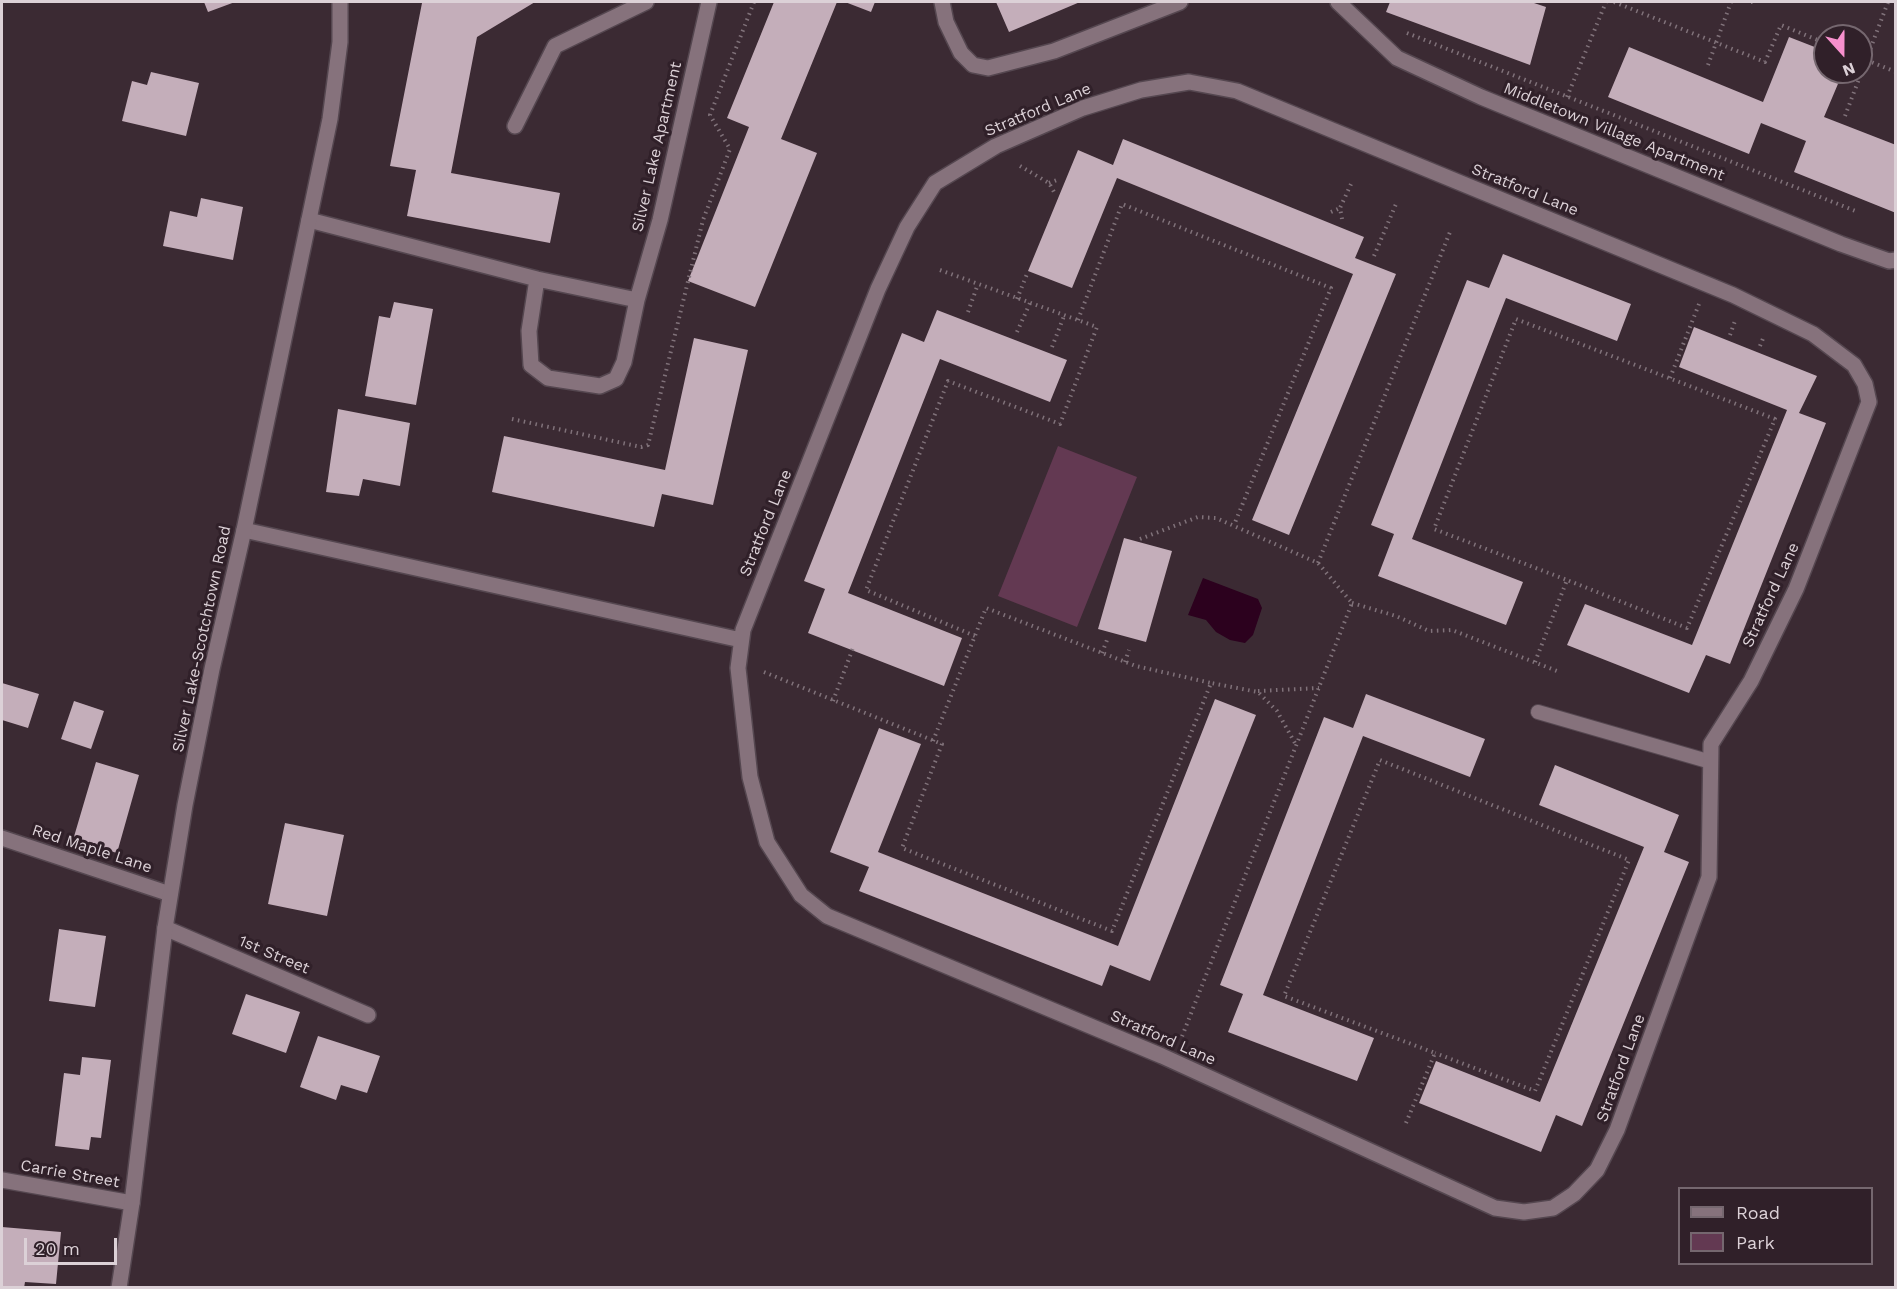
<!DOCTYPE html>
<style>
body{margin:0}
#map{position:relative;width:1897px;height:1289px;overflow:hidden;background:#3b2a33;font-family:"Work Sans",sans-serif}
canvas{display:block}
.frame{position:absolute;inset:0;border:3px solid #dcd1d7;pointer-events:none}
.legend{position:absolute;left:1678px;top:1187px;width:195px;height:78px;box-sizing:border-box;background:#302029;border:2px solid #75676f;margin:0;padding:8px 10px;list-style:none;font-size:18px;color:#dcd1d7}
.legend li{display:flex;align-items:center;gap:12px;height:30px}
.legend b{width:30px;border:2px solid #75676f}
.north{position:absolute;left:1813px;top:24px;width:60px;height:60px;box-sizing:border-box;background:#302029;border:2px solid #75676f;border-radius:50%;rotate:159deg;font-size:16px;font-weight:700;line-height:24px;text-align:center;color:#dcd1d7}
.north::after{content:'';display:block;margin:auto;width:21px;height:27px;background:#f790cd;clip-path:polygon(50% 0,100% 100%,50% 72%,0 100%)}
.scale{position:absolute;left:24px;top:1238px;width:93px;height:27px;box-sizing:border-box;border:3px solid #dcd1d7;border-top:0;padding-left:8px;font-size:18px;line-height:21px;white-space:nowrap;color:#dcd1d7;-webkit-text-stroke:4px #302029;paint-order:stroke}
</style>
<div id="map">
<canvas width="1897" height="1289"></canvas>
<div class="frame"></div>
<ul class="legend">
<li><b style="height:8px;background:#86727c"></b>Road</li>
<li><b style="height:16px;background:#633952"></b>Park</li>
</ul>
<div class="north">N</div>
<div class="scale">20 m</div>
</div>
<script>
const c = document.querySelector('canvas').getContext('2d');
c.lineJoin = 'round';
function fill(path, color) { c.fillStyle = color; c.fill(path, 'evenodd'); }
const shape = rows => new Path2D(rows.map(r => 'M' + r).join(''));
function stroke(path, color, width, dash) { c.strokeStyle = color; c.lineWidth = width; c.lineCap = dash ? 'butt' : 'round'; c.setLineDash(dash || []); c.stroke(path); }
function label(font, color, halo, rows, align = 'center') {
  c.font = font + ' "Work Sans",sans-serif'; c.lineWidth = 6; c.setLineDash([]); c.textBaseline = 'middle'; c.strokeStyle = halo; c.fillStyle = color; for (const [text, x, y, turn = 0] of rows) {
    c.save(); c.translate(x, y); c.rotate((+turn || 0) * Math.PI / 180); c.textAlign = isNaN(turn) ? turn : align; if (halo) c.strokeText(text, 0, 0); c.fillText(text, 0, 0); c.restore();
  }
}
fill(shape([
 [1058,446,1137,477,1077,627,998,596]
]), '#633952');
fill(shape([
 [1203,578,1258,599,1262,608,1253,635,1245,643,1230,640,1216,632,1206,620,1188,615]
]), '#2c011e');
fill(shape([
 [204,2,235,2,208,12],
 [424,2,535,2,477,37,451,173,560,193,550,243,407,216,416,170,390,166,422,3],
 [774,2,837,2,781,139,817,153,755,307,688,281,749,127,727,118],
 [845,2,875,2,871,12],
 [996,2,1080,2,1009,32],
 [1390,2,1531,2,1546,7,1530,65,1386,12],
 [1789,37,1825,51,1825,72,1843,72,1824,117,1896,145,1896,213,1794,172,1806,141,1761,123,1749,154,1608,97,1629,47,1763,102],
 [151,72,199,83,186,136,122,121,132,81,147,85],
 [1123,139,1364,237,1355,258,1396,274,1289,535,1252,520,1353,274,1117,178,1072,288,1028,271,1078,150,1113,165],
 [201,198,243,207,233,260,163,246,170,211,197,217],
 [1503,254,1631,304,1617,341,1506,298,1412,539,1523,582,1506,625,1378,576,1394,534,1371,525,1467,280,1489,288],
 [394,302,433,309,416,405,365,396,379,316,390,318],
 [937,310,1067,360,1050,402,940,359,848,593,962,638,944,686,808,633,825,589,804,581,902,333,924,342],
 [1694,327,1817,376,1799,413,1826,423,1730,664,1706,655,1689,693,1567,645,1585,604,1692,645,1787,410,1679,367],
 [694,338,748,350,713,505,662,494,654,527,492,492,504,436,665,470],
 [338,409,410,423,400,486,363,479,359,496,326,492],
 [1124,538,1172,551,1146,642,1098,629],
 [2,683,39,694,28,728,2,720],
 [1366,694,1485,739,1470,777,1363,736,1263,995,1374,1038,1357,1081,1228,1032,1243,994,1220,985,1324,717,1353,728],
 [1215,699,1256,715,1150,981,1110,965,1102,986,859,891,869,867,830,852,879,728,921,744,878,852,1118,946],
 [74,701,104,711,91,749,61,739],
 [96,762,139,775,117,853,73,840],
 [1555,765,1679,815,1664,852,1689,862,1582,1126,1556,1115,1541,1152,1419,1103,1436,1061,1540,1102,1644,847,1539,805],
 [285,823,344,835,327,916,268,904],
 [59,929,106,936,95,1007,49,1001],
 [246,994,300,1012,286,1053,232,1034],
 [318,1036,380,1056,367,1093,341,1085,336,1100,300,1087],
 [82,1057,111,1060,101,1138,91,1137,89,1150,55,1146,64,1073,80,1075],
 [2,1227,61,1232,56,1284,25,1282,24,1288,2,1288]
]), '#c4aeba');
const service = shape([
 [1538,712,1711,762]
]);
const minor = shape([
 [942,2,946,22,961,53,973,65,988,68,1054,51,1180,2],
 [1338,2,1397,58,1481,97,1841,244,1889,261,1896,260],
 [1189,82,1237,91,1733,295,1813,334,1854,365,1865,384,1869,402,1796,589,1751,681,1711,744,1709,877,1617,1130,1597,1170,1574,1194,1553,1208,1524,1212,1495,1208,1162,1056,827,916,801,895,767,842,750,777,738,668,743,630,878,289,907,227,935,183,996,146,1083,108,1141,90,1189,82],
 [515,126,555,46,646,2],
 [309,220,537,279,637,300],
 [537,279,529,331,531,365,548,378,600,386,616,379,624,362,637,300,660,220,709,2],
 [244,530,741,640],
 [2,838,170,894],
 [165,928,368,1015],
 [2,1180,132,1203]
]);
const tertiary = shape([
 [119,1288,132,1203,165,928,185,805,212,669,244,530,330,119,340,42,340,2]
]);
stroke(service, '#554750', 16);
stroke(minor, '#554750', 18);
stroke(tertiary, '#554750', 18);
stroke(shape([
 [1614,2,1765,62,1781,25,1825,43],
 [1751,2,1753,2],
 [1407,33,1858,212],
 [1861,58,1896,72],
 [1708,65,1731,2],
 [1567,97,1606,2],
 [1845,116,1888,2],
 [1020,166,1049,183,1054,192],
 [1049,183,1060,179],
 [1331,212,1340,208],
 [1342,219,1340,208,1351,184],
 [1374,256,1396,204],
 [940,270,1097,327,1060,424,948,381,866,590,975,636],
 [1017,299,1027,274],
 [968,312,978,284],
 [1078,320,1122,204,1331,288,1234,525],
 [1017,332,1030,303],
 [1730,335,1735,321],
 [1760,346,1764,336],
 [1052,347,1064,316],
 [1670,378,1699,304],
 [512,419,641,447,648,445,703,220,730,149,710,115,754,2],
 [1140,539,1198,517,1216,518,1318,563,1352,603,1181,1039],
 [1318,563,1450,232],
 [1352,603,1396,616,1429,631,1452,630,1557,671],
 [1102,653,1107,640],
 [1125,662,1129,650],
 [1535,662,1567,580,1687,628,1775,419,1516,319,1434,529,1567,580],
 [764,672,942,744,902,848,1112,931,1211,683,1258,692,1277,711,1296,745],
 [1258,691,1319,688],
 [833,701,853,648],
 [933,741,986,608,1136,666,1211,683],
 [1406,1123,1435,1053,1284,996,1380,760,1629,860,1535,1091,1435,1053]
]), '#80727a', 4, [1.5, 4.5]);
stroke(service, '#86727c', 14);
stroke(minor, '#86727c', 15);
stroke(tertiary, '#86727c', 15);
label('16px', '#dcd1d7', '#302029', [
 ["Stratford Lane",1038,110,-23],
 ["Middletown Village Apartment",1614,132,22],
 ["Silver Lake Apartment",657,147,-77],
 ["Stratford Lane",1525,190,22],
 ["Stratford Lane",766,523,-68],
 ["Stratford Lane",1771,595,-65],
 ["Silver Lake-Scotchtown Road",202,639,-78],
 ["Red Maple Lane",92,849,18],
 ["1st Street",274,955,23],
 ["Stratford Lane",1163,1038,24],
 ["Stratford Lane",1621,1068,-70],
 ["Carrie Street",70,1174,10]
]);
</script>
